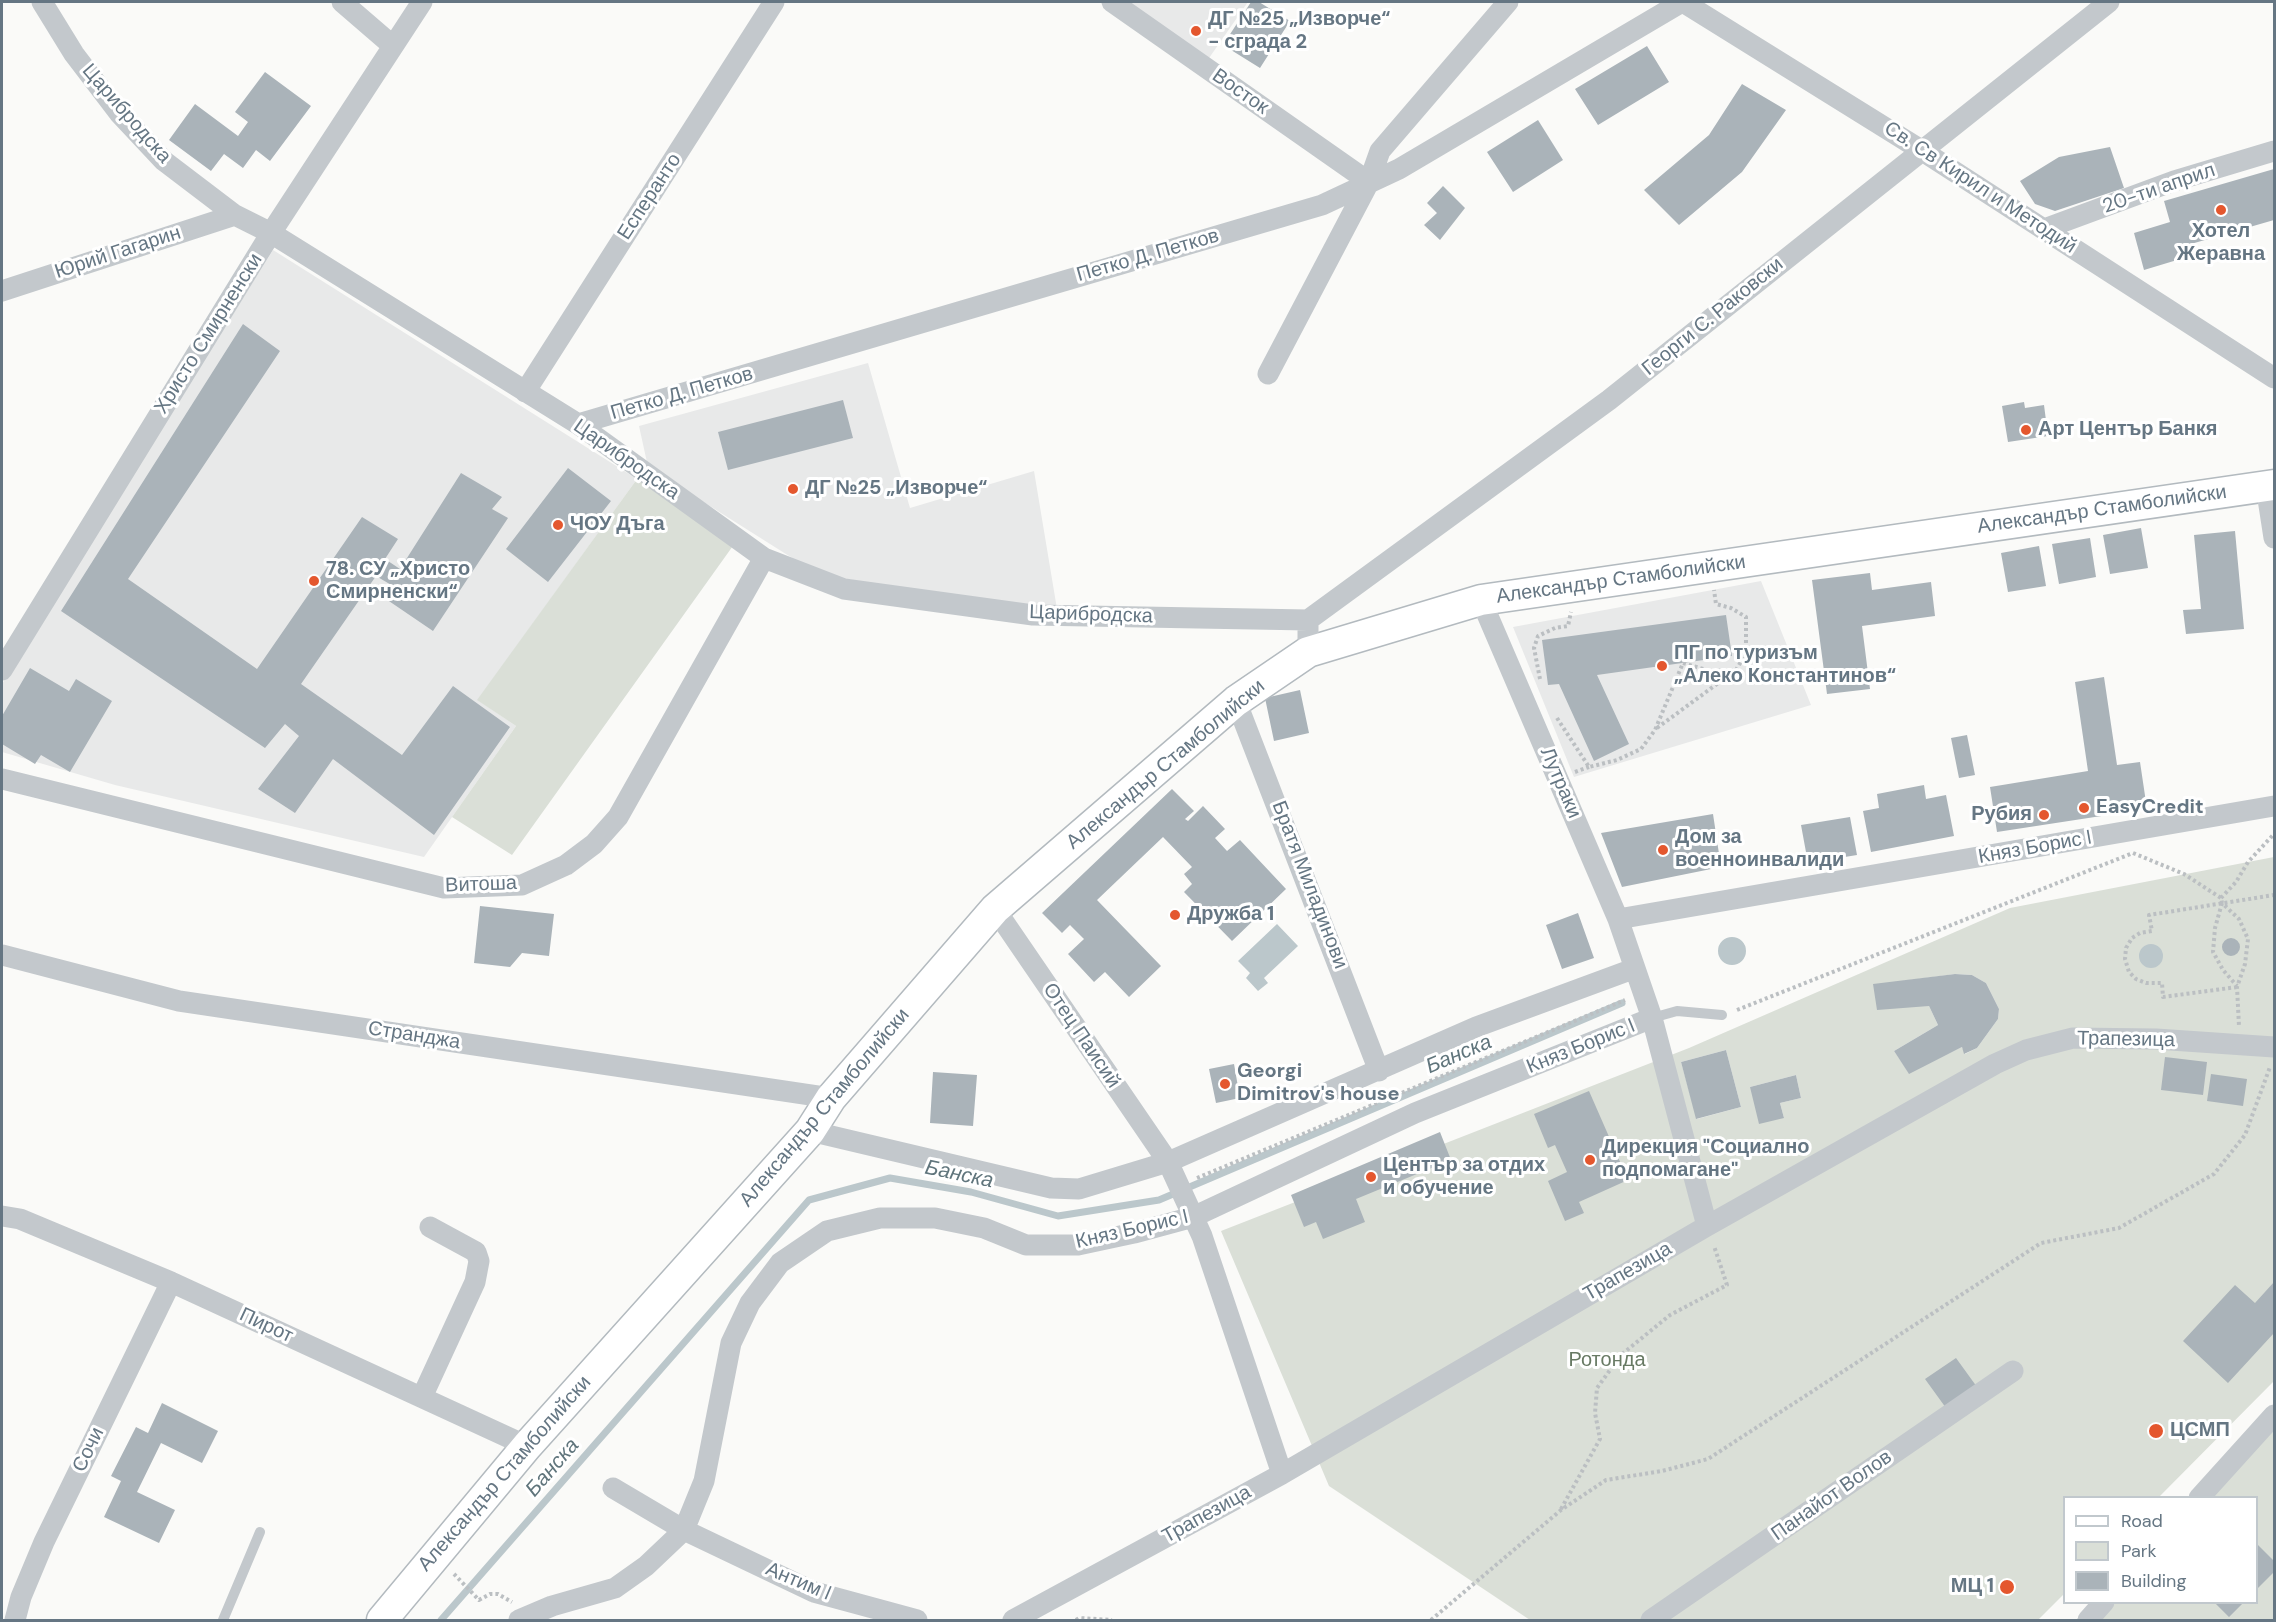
<!DOCTYPE html>
<meta charset="utf-8">
<style>
body{margin:0}
#map{position:relative;width:2276px;height:1622px;overflow:hidden;background:#fafaf8;font-family:"DM Sans",sans-serif}
canvas{display:block}
.frame{position:absolute;inset:0;border:3px solid #657683;pointer-events:none}
.legend{position:absolute;left:2063px;top:1496px;width:195px;height:108px;box-sizing:border-box;background:#fff;border:2px solid #c1c8cd;margin:0;padding:8px 10px;list-style:none;font-size:18px;color:#657683}
.legend li{display:flex;align-items:center;gap:12px;height:30px}
.legend b{width:30px;border:2px solid #c1c8cd}
</style>
<div id="map">
<canvas width="2276" height="1622"></canvas>
<div class="frame"></div>
<ul class="legend">
<li><b style="height:8px;background:#fff"></b>Road</li>
<li><b style="height:16px;background:#dadfd7"></b>Park</li>
<li><b style="height:16px;background:#aab3b9"></b>Building</li>
</ul>
</div>
<script>
const c = document.querySelector('canvas').getContext('2d');
c.lineJoin = 'round';
function fill(path, color) { c.fillStyle = color; c.fill(path, 'evenodd'); }
const shape = rows => new Path2D(rows.map(r => 'M' + r).join(''));
function stroke(path, color, width, dash) { c.strokeStyle = color; c.lineWidth = width; c.lineCap = dash ? 'butt' : 'round'; c.setLineDash(dash || []); c.stroke(path); }
function label(font, color, halo, rows, align = 'center') {
  c.font = font + ' "DM Sans",sans-serif'; c.lineWidth = 6; c.setLineDash([]); c.textBaseline = 'middle'; c.strokeStyle = halo; c.fillStyle = color; for (const [text, x, y, turn = 0] of rows) {
    c.save(); c.translate(x, y); c.rotate((+turn || 0) * Math.PI / 180); c.textAlign = isNaN(turn) ? turn : align; if (halo) c.strokeText(text, 0, 0); c.fillText(text, 0, 0); c.restore();
  }
}
fill(shape([
 [1123,2,1248,2,1207,61],
 [273,250,637,479,478,700,516,726,424,857,115,785,2,752,2,684],
 [868,363,910,508,1034,471,1057,609,860,589,797,561,648,467,639,426],
 [1761,581,1811,705,1574,777,1513,627]
]), '#e8e9e9');
fill(shape([
 [637,479,735,543,512,855,452,817,516,726,477,700],
 [2274,857,2274,1381,2159,1497,2064,1498,2064,1594,2038,1620,1530,1620,1329,1486,1221,1231,1689,1048,2010,908],
 [1955,974,1972,975,1986,983,1999,1009,1998,1019,1977,1048,1965,1054,1962,1047,1909,1073,1894,1051,1938,1025,1929,1006,1873,985],
 [1726,1050,1741,1107,1697,1119,1681,1062],
 [1796,1075,1801,1098,1780,1103,1784,1118,1750,1087],
 [2274,1412,2274,1620,2076,1620,2093,1603,2256,1602,2256,1498,2193,1497]
]), '#dadfd7');
fill(shape([
 [1277,924,1298,946,1264,978,1268,983,1258,991,1246,978,1250,973,1238,961],
 '1718 951a14 14 0 1 1 28 0a14 14 0 1 1-28 0Z',
 '2139 956a12 12 0 1 1 24 0a12 12 0 1 1-24 0Z'
]), '#bbc7cb');
stroke(shape([
 [441,1620,809,1200,890,1178,971,1192,1058,1216,1159,1200,1622,1003]
]), '#bbc7cb', 7);
fill(shape([
 [1251,2,1259,2,1290,21,1260,68,1223,45],
 [1647,46,1669,82,1598,125,1575,89],
 [265,72,311,106,270,161,256,150,243,168,224,154,211,171,169,140,195,104,238,136,248,122,235,112],
 [1742,84,1786,110,1742,172,1679,225,1644,190,1709,135],
 [1538,120,1563,160,1513,192,1487,152],
 [2110,147,2124,188,2055,211,2035,204,2020,181,2059,157],
 [2274,169,2274,220,2184,246,2187,257,2144,270,2134,233,2170,222,2164,201],
 [1443,186,1465,208,1440,240,1424,225,1437,213,1427,203],
 [243,324,280,351,128,579,257,669,362,517,398,539,385,559,400,569,461,473,502,497,492,509,508,518,433,631,383,597,393,586,376,576,301,684,402,755,453,686,510,727,434,835,333,759,295,813,258,789,299,736,285,724,265,748,61,611],
 [843,400,853,438,728,470,718,432],
 [2024,402,2025,408,2044,405,2048,436,2008,442,2002,406],
 [568,468,611,501,548,582,506,549],
 [2141,528,2148,568,2110,574,2103,535],
 [2235,531,2244,629,2186,634,2183,610,2201,609,2194,535],
 [2090,538,2096,577,2059,584,2052,544],
 [2039,546,2046,586,2008,592,2001,553],
 [1870,573,1872,590,1931,582,1935,616,1862,626,1870,689,1827,694,1812,580],
 [1726,615,1732,656,1597,675,1629,744,1594,761,1559,684,1548,685,1542,640],
 [30,668,69,691,76,679,112,701,70,772,41,755,35,764,2,744,2,716],
 [2104,677,2117,765,2140,762,2147,809,1997,832,1990,787,2088,771,2075,682],
 [1300,690,1309,733,1274,741,1265,698],
 [1967,735,1975,775,1959,778,1951,738],
 [1924,785,1926,799,1946,795,1954,836,1871,852,1863,811,1879,808,1877,794],
 [1172,789,1194,811,1185,819,1188,821,1203,806,1225,829,1215,838,1227,851,1240,840,1286,889,1232,941,1184,892,1192,884,1184,874,1192,867,1163,837,1097,900,1161,966,1129,997,1105,972,1094,982,1068,954,1084,939,1070,925,1062,933,1042,913],
 [1713,814,1721,867,1622,887,1601,833],
 [1850,817,1857,855,1808,863,1801,825],
 [480,906,554,914,549,956,522,953,510,967,474,963],
 [1578,913,1594,958,1562,969,1546,925],
 '2222 947a9 9 0 1 1 18 0a9 9 0 1 1-18 0Z',
 [1955,974,1972,975,1986,983,1999,1009,1998,1019,1977,1048,1964,1054,1962,1047,1909,1074,1894,1051,1938,1025,1929,1006,1877,1010,1873,984],
 [1726,1050,1741,1107,1696,1119,1681,1062],
 [2165,1057,2207,1062,2203,1095,2161,1090],
 [1234,1064,1240,1098,1216,1103,1209,1069],
 [933,1072,977,1075,973,1126,930,1123],
 [2211,1074,2247,1079,2243,1106,2207,1101],
 [1796,1075,1801,1098,1780,1103,1784,1118,1759,1124,1750,1087],
 [1589,1091,1628,1180,1579,1202,1584,1213,1565,1221,1548,1181,1567,1172,1555,1145,1548,1148,1534,1114],
 [1440,1132,1451,1160,1356,1199,1365,1222,1323,1239,1316,1222,1304,1227,1291,1195],
 [2274,1282,2274,1333,2228,1383,2183,1341,2235,1285,2255,1303],
 [1956,1358,1977,1387,1946,1408,1925,1379],
 [162,1403,218,1431,202,1463,161,1443,137,1492,175,1510,159,1543,104,1517,121,1481,111,1476,136,1427,148,1433],
 [2256,1543,2274,1561,2274,1572,2256,1590],
 [2214,1602,2244,1602,2229,1617]
]), '#aab3b9');
const secondary = shape([
 [382,1620,527,1446,810,1131,831,1098,995,909,1236,701,1308,652,1481,600,2274,485]
]);
stroke(secondary, '#b3babf', 33);
stroke(shape([
 [1540,679,1534,648,1538,636,1555,628,1568,626,1571,612],
 [1557,718,1589,767,1617,760,1641,749,1655,730,1683,663,1710,671,1736,670,1746,653,1746,617,1731,608,1716,604,1714,590],
 [1657,728,1736,670],
 [1575,772,1589,767],
 [2221,898,2236,882,2248,862,2274,834],
 [2222,903,2215,928,2213,952,2223,970,2237,986],
 [2237,987,2163,997,2162,983,2146,983,2136,979,2129,972,2125,959,2126,948,2132,938,2140,933,2152,931,2149,915,2274,895],
 [1737,1010,2133,853,2184,874,2221,898,2222,903,2239,919,2248,939,2245,964,2237,987,2239,1026],
 [1197,1178,1625,1000],
 [1561,1509,1600,1439,1595,1413,1597,1388,1621,1355,1670,1315,1727,1285,1714,1246],
 [454,1574,479,1600,490,1594,498,1594,512,1602],
 [1076,1620,1079,1618,1112,1620],
 [1431,1620,1561,1510,1606,1480,1662,1471,1708,1459,2041,1243,2119,1228,2214,1174,2245,1135,2270,1067]
]), '#bbbfc2', 4, [3, 3]);
stroke(shape([
 [1652,1018,1677,1011,1722,1015],
 [223,1620,260,1532]
]), '#c3c8cc', 10);
stroke(shape([
 [42,2,74,54,119,113,164,161,235,215,271,233,578,424,764,558,844,589,1033,615,1308,620,1308,652],
 [342,2,393,46],
 [1112,2,1369,182],
 [1683,2,1921,150,2274,378],
 [2044,229,2174,181,2274,151],
 [2,291,235,215],
 [1268,374,1369,182,1380,151,1508,2],
 [525,392,774,2],
 [578,424,1322,205,1399,169,1682,2],
 [2266,486,2274,538],
 [1481,600,1618,919,1652,1018,1707,1226],
 [1308,620,1609,400,2109,2],
 [2,670,271,233,422,2],
 [1236,701,1379,1071],
 [2,779,444,888,522,885,566,865,594,844,618,817,764,558],
 [995,909,1168,1162,1202,1236,1282,1474],
 [1618,919,2274,806],
 [2,955,179,1001,831,1098],
 [810,1131,1051,1188,1079,1189,1168,1162,1476,1027,1633,969],
 [2,1216,20,1219,171,1282,527,1446],
 [422,1397,475,1282,479,1261,476,1252,430,1227],
 [613,1488,684,1530,814,1592,917,1620],
 [2199,1498,2274,1415],
 [15,1620,21,1597,44,1542,171,1282],
 [519,1620,552,1606,615,1588,646,1566,684,1530,704,1481,731,1343,750,1303,780,1263,827,1231,880,1218,935,1218,984,1228,1026,1245,1078,1245,1134,1233,1193,1217,1415,1113,1652,1018],
 [1013,1620,1282,1474,1707,1226,1995,1064,2026,1050,2073,1038,2156,1039,2274,1047],
 [1651,1620,2013,1371],
 [2088,1620,2104,1602]
]), '#c3c8cc', 21);
stroke(secondary, '#fff', 30);
for (const [x, y, r, color] of [
 [1196,31,6,"#e4572e"],
 [2221,210,6,"#e4572e"],
 [2026,430,6,"#e4572e"],
 [793,489,6,"#e4572e"],
 [558,525,6,"#e4572e"],
 [314,581,6,"#e4572e"],
 [1662,666,6,"#e4572e"],
 [2084,808,6,"#e4572e"],
 [2044,815,6,"#e4572e"],
 [1663,850,6,"#e4572e"],
 [1175,915,6,"#e4572e"],
 [1225,1084,6,"#e4572e"],
 [1590,1160,6,"#e4572e"],
 [1371,1177,6,"#e4572e"],
 [2156,1431,8,"#e4572e"],
 [2007,1587,8,"#e4572e"]
]) { const dot = new Path2D(); dot.arc(x, y, r, 0, 2 * Math.PI); c.fillStyle = color; c.fill(dot); stroke(dot, '#fff', 2); }
label('bold 20px', '#657683', '#fff', [
 ["ДГ №25 „Изворче“",1208,20],
 ["- сграда 2",1208,43],
 ["Хотел",2221,232,"center"],
 ["Жеравна",2221,255,"center"],
 ["Арт Център Банкя",2038,430],
 ["ДГ №25 „Изворче“",805,489],
 ["ЧОУ Дъга",570,525],
 ["78. СУ „Христо",326,570],
 ["Смирненски“",326,593],
 ["ПГ по туризъм",1674,654],
 ["„Алеко Константинов“",1674,677],
 ["EasyCredit",2096,808],
 ["Рубия",2032,815,"right"],
 ["Дом за",1675,838],
 ["военноинвалиди",1675,861],
 ["Дружба 1",1187,915],
 ["Georgi",1237,1072],
 ["Dimitrov's house",1237,1095],
 ["Дирекция \"Социално",1602,1148],
 ["подпомагане\"",1602,1171],
 ["Център за отдих",1383,1166],
 ["и обучение",1383,1189],
 ["ЦСМП",2170,1431],
 ["МЦ 1",1994,1587,"right"]
], 'left');
label('20px', '#657683', '#fff', [
 ["Восток",1240,92,35],
 ["Царибродска",126,114,49],
 ["Св. Св Кирил и Методий",1980,188,33],
 ["20-ти април",2159,189,-19],
 ["Есперанто",650,197,-57],
 ["Юрий Гагарин",118,253,-18],
 ["Петко Д. Петков",1148,256,-16],
 ["Георги С. Раковски",1713,317,-39],
 ["Христо Смирненски",209,334,-58],
 ["Петко Д. Петков",682,394,-16],
 ["Царибродска",626,460,35],
 ["Александър Стамболийски",2102,510,-8],
 ["Александър Стамболийски",1621,580,-8],
 ["Царибродска",1091,615,2],
 ["Александър Стамболийски",1166,765,-40],
 ["Лутраки",1560,783,67],
 ["Княз Борис I",2035,848,-10],
 ["Витоша",481,885,-2],
 ["Братя Миладинови",1309,885,69],
 ["Странджа",414,1036,9],
 ["Отец Паисий",1081,1036,56],
 ["Трапезица",2126,1040,1],
 ["Княз Борис I",1581,1047,-22],
 ["Александър Стамболийски",825,1108,-50],
 ["Княз Борис I",1132,1230,-13],
 ["Трапезица",1628,1272,-30],
 ["Пирот",266,1326,25],
 ["Сочи",89,1450,-64],
 ["Александър Стамболийски",505,1474,-49],
 ["Панайот Волов",1832,1496,-35],
 ["Трапезица",1207,1515,-29],
 ["Антим I",798,1582,23]
]);
label('20px', '#687a64', '#fff', [
 ["Ротонда",1607,1361]
]);
label('italic 21px', '#60757c', '#fff', [
 ["Банска",1459,1055,-23],
 ["Банска",959,1175,12],
 ["Банска",553,1468,-49]
]);
</script>
